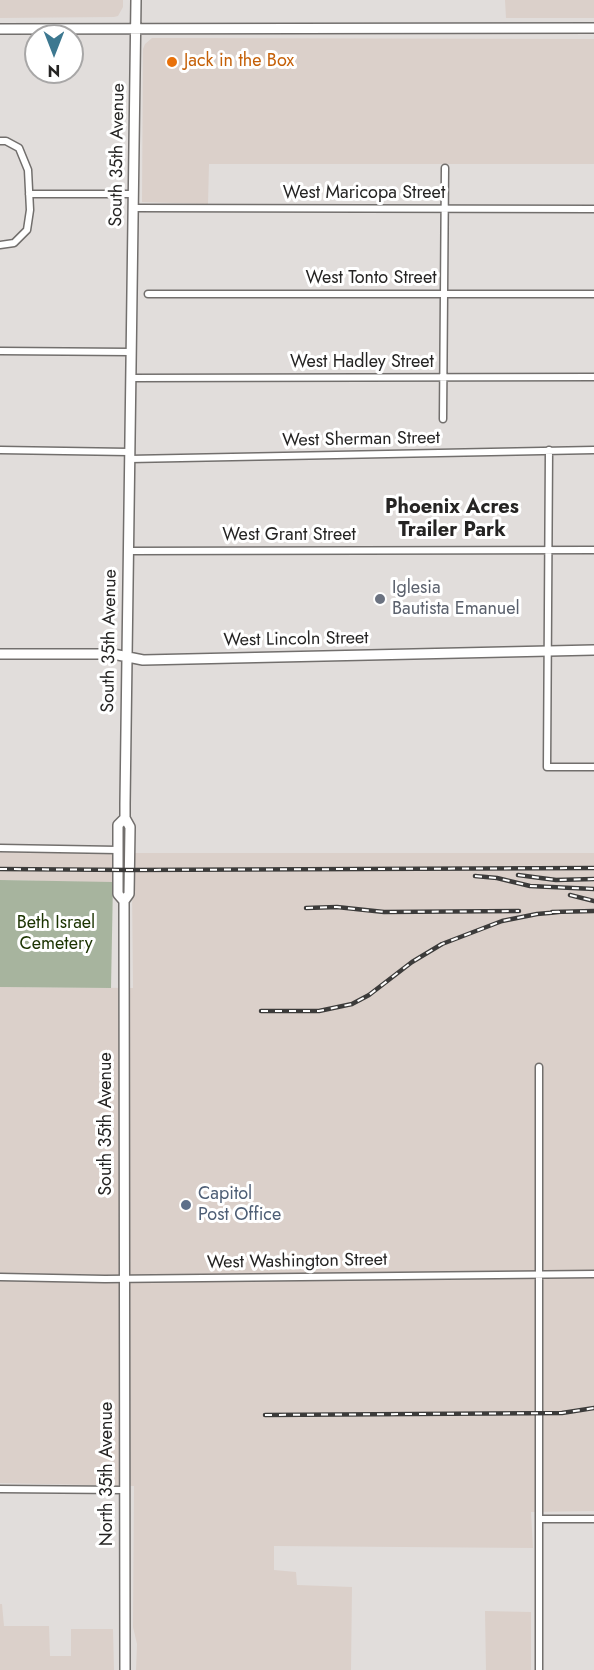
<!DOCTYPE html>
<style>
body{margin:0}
#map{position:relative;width:594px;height:1670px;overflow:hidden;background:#e1dddb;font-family:Jost,sans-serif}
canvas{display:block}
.north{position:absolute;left:24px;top:24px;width:60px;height:60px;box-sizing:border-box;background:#fff;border:2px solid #a8a7a7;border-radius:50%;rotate:180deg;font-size:16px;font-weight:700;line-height:24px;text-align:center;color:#252423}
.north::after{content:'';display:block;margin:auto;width:21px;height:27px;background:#3d7890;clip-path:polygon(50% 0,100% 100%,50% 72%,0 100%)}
</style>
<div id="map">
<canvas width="594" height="1670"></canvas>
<div class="north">N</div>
</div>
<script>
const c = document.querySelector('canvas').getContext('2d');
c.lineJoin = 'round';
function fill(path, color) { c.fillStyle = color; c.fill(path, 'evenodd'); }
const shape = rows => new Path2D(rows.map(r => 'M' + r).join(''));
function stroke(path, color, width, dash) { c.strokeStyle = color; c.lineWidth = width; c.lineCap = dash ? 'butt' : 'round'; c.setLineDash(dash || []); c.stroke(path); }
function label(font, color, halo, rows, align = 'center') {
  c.font = font + ' Jost,sans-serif'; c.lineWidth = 6; c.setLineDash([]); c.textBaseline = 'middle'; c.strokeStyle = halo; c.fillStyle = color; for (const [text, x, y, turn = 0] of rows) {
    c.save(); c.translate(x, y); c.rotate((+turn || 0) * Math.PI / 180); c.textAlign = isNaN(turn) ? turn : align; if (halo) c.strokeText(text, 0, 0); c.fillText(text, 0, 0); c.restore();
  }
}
fill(shape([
 [0,0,123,0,123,7,118,16,114,17,0,18],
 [505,0,594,0,594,18,506,18],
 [152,38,594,39,594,164,209,164,208,204,142,202,143,49,145,44],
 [0,851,133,853,594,853,594,1511,531,1512,533,1548,274,1546,274,1570,296,1572,297,1585,352,1587,351,1670,136,1670,137,1644,133,1627,134,1486,0,1483,0,987,133,988,132,883,0,880],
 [0,1604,2,1604,4,1626,49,1626,50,1656,71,1656,71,1629,113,1629,114,1670,0,1670],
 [485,1611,531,1612,531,1670,486,1670]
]), '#dbd0ca');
fill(shape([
 [0,880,113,882,111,988,0,987]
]), '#a7b49e');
const street = shape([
 [0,141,6,141,19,148,28,170,30,210,27,230,14,243,0,245],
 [29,194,134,194],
 [134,208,594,209],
 [148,294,594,294],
 [0,351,131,352],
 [130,378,594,377],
 [443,419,445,168],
 [0,450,129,452],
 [549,450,547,767,594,767],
 [129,459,594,450],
 [128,551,594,550],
 [0,848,118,850],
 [539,1067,539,1670],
 [0,1277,105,1279,594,1274],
 [0,1489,124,1490],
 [539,1519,594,1519]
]);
const secondary = shape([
 [0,29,594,28],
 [0,654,113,654,143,660,594,650],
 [124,901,118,894,118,825,125,818],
 [125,1670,124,901,129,894,130,827,125,818,125,803,136,0]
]);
stroke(street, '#726f6d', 9);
stroke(secondary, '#726f6d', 12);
stroke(street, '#fff', 6);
stroke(secondary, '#fff', 9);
const rail = shape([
 [0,869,130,870,594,868],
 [518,875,556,880,594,879],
 [475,876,497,878,530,886,594,889],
 [570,895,594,901],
 [306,908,337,907,384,912,519,911],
 [552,912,594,911],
 [261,1011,319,1011,352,1004,369,995,412,962,442,944,502,921,537,914,560,912],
 [265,1415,562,1413,594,1408]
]);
stroke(rail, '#3c3b3a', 4.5);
stroke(rail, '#fff', 2, [7]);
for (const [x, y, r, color] of [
 [172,62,6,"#e8710a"],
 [380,599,6,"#6b7280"],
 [186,1205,6,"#5c6f8a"]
]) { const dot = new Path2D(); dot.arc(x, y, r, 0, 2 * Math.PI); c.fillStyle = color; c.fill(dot); stroke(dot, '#fff', 2); }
label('18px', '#c56008', '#fff', [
 ["Jack in the Box",184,62]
], 'left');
label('18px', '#252423', '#fff', [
 ["South 35th Avenue",118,155,-89],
 ["West Maricopa Street",364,194],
 ["West Tonto Street",371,279],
 ["West Hadley Street",362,363],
 ["West Sherman Street",361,440,-1],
 ["West Grant Street",289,536],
 ["West Lincoln Street",296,640,-1],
 ["South 35th Avenue",110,641,-89],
 ["South 35th Avenue",107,1124,-90],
 ["West Washington Street",297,1262,-1],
 ["North 35th Avenue",108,1474,-90]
]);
label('18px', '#5b616d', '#fff', [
 ["Iglesia",392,589],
 ["Bautista Emanuel",392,610]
], 'left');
label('18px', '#1b3300', '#fff', [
 ["Beth Israel",56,924],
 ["Cemetery",56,945]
]);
label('18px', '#4e5e75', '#fff', [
 ["Capitol",198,1195],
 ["Post Office",198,1216]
], 'left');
label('bold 20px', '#252423', '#fff', [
 ["Phoenix Acres",452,508],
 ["Trailer Park",452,531]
]);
</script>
